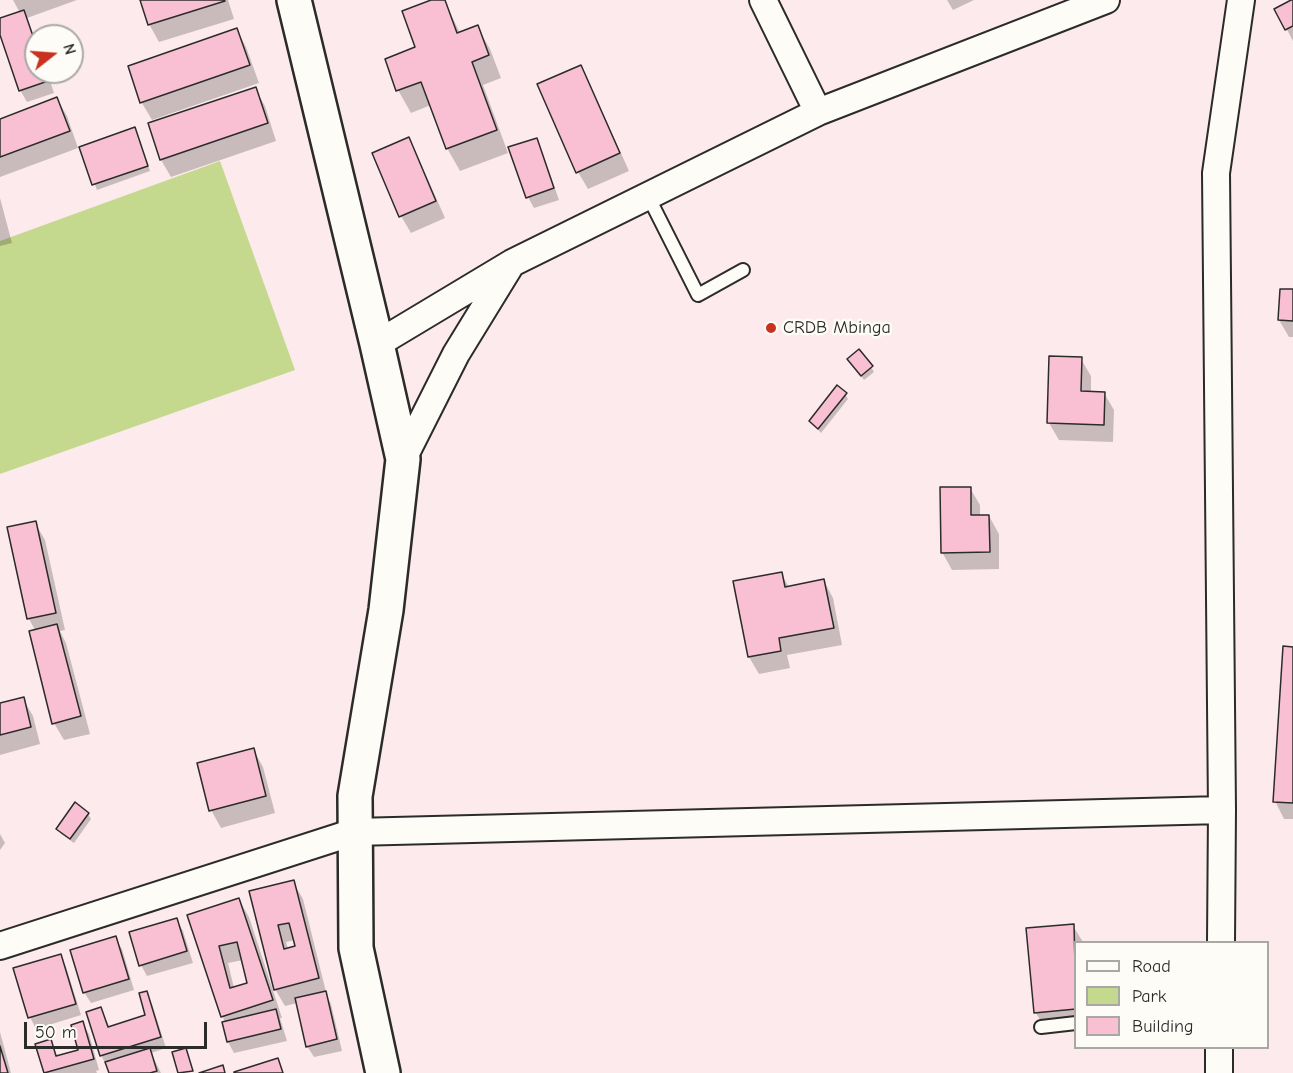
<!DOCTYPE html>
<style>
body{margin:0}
#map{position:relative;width:1293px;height:1073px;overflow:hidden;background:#fceaec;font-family:"Comic Neue",sans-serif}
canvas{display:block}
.legend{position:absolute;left:1074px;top:941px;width:195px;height:108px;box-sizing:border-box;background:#fdfcf7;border:2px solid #a9a8a5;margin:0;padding:8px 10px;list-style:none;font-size:18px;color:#2b2b2b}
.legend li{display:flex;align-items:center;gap:12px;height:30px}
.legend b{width:30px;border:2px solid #a9a8a5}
.north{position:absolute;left:24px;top:24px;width:60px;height:60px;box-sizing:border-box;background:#fdfcf7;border:2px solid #a9a8a5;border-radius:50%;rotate:73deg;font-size:16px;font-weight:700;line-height:24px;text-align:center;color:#2b2b2b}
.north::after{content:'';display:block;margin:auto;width:21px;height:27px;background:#c8321e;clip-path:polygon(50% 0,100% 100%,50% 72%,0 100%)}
.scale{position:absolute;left:24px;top:1022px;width:183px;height:27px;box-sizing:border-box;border:3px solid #2b2b2b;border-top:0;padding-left:8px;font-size:18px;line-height:21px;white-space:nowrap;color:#2b2b2b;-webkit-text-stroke:4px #fdfcf7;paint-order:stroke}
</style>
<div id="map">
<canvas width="1293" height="1073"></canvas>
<ul class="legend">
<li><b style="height:8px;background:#fdfcf7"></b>Road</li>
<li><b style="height:16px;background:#c5d98e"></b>Park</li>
<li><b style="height:16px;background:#f9c0d4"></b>Building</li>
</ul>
<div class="north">N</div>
<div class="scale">50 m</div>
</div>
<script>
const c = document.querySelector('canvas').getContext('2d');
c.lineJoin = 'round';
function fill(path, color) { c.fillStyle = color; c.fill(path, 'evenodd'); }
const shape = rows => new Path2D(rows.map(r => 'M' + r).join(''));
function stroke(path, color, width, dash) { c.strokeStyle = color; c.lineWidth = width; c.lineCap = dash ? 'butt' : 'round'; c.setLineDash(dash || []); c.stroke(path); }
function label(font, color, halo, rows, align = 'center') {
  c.font = font + ' "Comic Neue",sans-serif'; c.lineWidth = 5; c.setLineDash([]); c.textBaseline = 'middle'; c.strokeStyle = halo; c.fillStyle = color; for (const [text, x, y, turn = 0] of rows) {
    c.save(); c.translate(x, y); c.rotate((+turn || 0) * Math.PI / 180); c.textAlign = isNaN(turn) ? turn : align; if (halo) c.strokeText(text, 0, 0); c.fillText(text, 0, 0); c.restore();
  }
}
fill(shape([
 [220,161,295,370,0,474,0,241]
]), '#c5d98e');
fill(shape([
 [13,0,77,0,27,18,36,41,36,72,47,72,54,93,27,102,20,90,0,30,0,20,20,13],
 [142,0,228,0,234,19,159,42,149,24],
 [435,0,444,0,460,33,477,27,490,49,501,78,483,85,508,153,460,171,447,148,431,105,411,113,398,90,417,48],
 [947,0,974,0,953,10],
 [1293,1,1293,41,1276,9],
 [237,30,246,47,259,83,152,120,142,103,130,67],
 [580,67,590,84,629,171,588,189,578,172,539,85],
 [255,89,265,106,276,141,171,177,161,160],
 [57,99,67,116,78,148,0,177,0,120],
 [137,134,150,171,97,190,81,147],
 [408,139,418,157,445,218,411,233,401,216],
 [536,139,542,151,559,200,534,208,528,197],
 [0,198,12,243,0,246],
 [1293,291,1293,337,1289,337,1279,320],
 [1081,359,1091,376,1091,393,1104,393,1114,410,1113,442,1059,440,1049,423],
 [852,364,871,367,874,372,864,380],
 [845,394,848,399,821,433,810,421],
 [970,488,980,505,980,516,989,516,999,534,999,569,952,570,942,552],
 [35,523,45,540,65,630,60,631,66,643,90,734,64,740,54,723,35,630,29,619,9,528],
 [781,574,789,587,824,581,833,598,842,645,787,655,790,668,759,674,749,657],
 [1293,649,1293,819,1284,819,1275,801],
 [23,699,33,716,40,744,0,755,0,705],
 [253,749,263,767,275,813,221,828,211,810],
 [88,814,91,819,74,843,61,834,58,829],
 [0,834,5,843,0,850],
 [293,882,303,899,327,996,331,1004,342,1051,314,1057,307,1046,297,1003,285,1006,275,989,251,893],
 [295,940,297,947,288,949,286,942],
 [239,900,249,917,282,1018,280,1018,287,1041,234,1053,228,1042,225,1023,189,916],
 [243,960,249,984,234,988,228,963],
 [176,919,183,931,193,963,147,976,141,965],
 [1073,926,1083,942,1076,942,1076,1027,1046,1030,1036,1013],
 [115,938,122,949,134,990,91,1003,84,992],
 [60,955,66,967,81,1015,36,1029,30,1017],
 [146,992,152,1004,166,1048,151,1053,161,1073,110,1073,101,1055,101,1009,110,1028,147,1016],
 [82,1023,89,1034,99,1070,96,1071,97,1073,46,1073,37,1045,50,1041,58,1057,80,1051],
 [0,1032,11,1073,0,1073]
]), '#0003');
const building = shape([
 [140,0,224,0,225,1,148,25,140,0],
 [431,0,445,0,457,33,478,25,489,55,472,62,497,130,446,149,421,82,396,91,385,59,415,47,402,11,431,0],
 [1291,0,1293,0,1293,26,1285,30,1274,9,1291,0],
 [24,10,36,45,36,72,45,72,48,81,19,91,0,35,0,18,24,10],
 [237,28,250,65,140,103,128,66,237,28],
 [581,65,620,153,576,173,537,84,581,65],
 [256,87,268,123,160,160,148,123,256,87],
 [57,97,70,131,0,157,0,119,57,97],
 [135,127,148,166,92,185,79,147,135,127],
 [409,137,436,201,399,217,372,153,409,137],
 [537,138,554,188,526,198,508,147,537,138],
 [1280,289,1293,289,1293,321,1278,320,1280,289],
 [859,349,873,366,861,376,847,359,859,349],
 [1049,356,1082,357,1081,391,1105,392,1104,425,1047,423,1049,356],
 [837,385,847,393,818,429,809,421,837,385],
 [940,487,971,487,971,515,989,515,990,552,941,553,940,487],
 [36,521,56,613,27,619,7,527,36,521],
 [782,572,785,587,824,579,834,628,779,638,781,651,748,657,733,581,782,572],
 [57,624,81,716,52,724,29,631,57,624],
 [1283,646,1293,647,1293,803,1273,802,1283,646],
 [24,697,31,727,0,735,0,703,24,697],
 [254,748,266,796,209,811,197,763,254,748],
 [75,802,89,813,70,839,56,829,75,802],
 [294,880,319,978,274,990,249,891,294,880],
 [289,923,295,946,284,949,278,925,289,923],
 [239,898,273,1000,221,1017,187,915,239,898],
 [237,942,247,983,230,988,219,946,237,942],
 [177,918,187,951,139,966,129,932,177,918],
 [1074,924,1076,1009,1034,1013,1026,928,1074,924],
 [116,936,129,979,83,993,70,950,116,936],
 [61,954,76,1004,28,1018,13,968,61,954],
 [147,991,161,1037,100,1056,86,1012,101,1007,108,1027,145,1015,139,993,147,991],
 [326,991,337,1039,306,1047,295,998,326,991],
 [276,1009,281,1029,227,1042,222,1022,276,1009],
 [83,1021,94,1059,44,1073,35,1044,51,1039,56,1056,78,1050,71,1025,83,1021],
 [0,1046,8,1073,0,1073,0,1046],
 [150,1048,157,1071,150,1073,109,1073,105,1062,150,1048],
 [186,1048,193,1071,178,1073,172,1052,186,1048],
 [278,1058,283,1073,234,1073,234,1072,278,1058],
 [223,1065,225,1073,199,1073,223,1065]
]);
fill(building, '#f9c0d4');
stroke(building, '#2b2b2b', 1.5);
const lane = shape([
 [648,196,698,295,743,270],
 [1041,1027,1076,1023]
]);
const street = shape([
 [763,0,818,112],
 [377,344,512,263,818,112,1106,0],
 [403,459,456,354,510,266],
 [1221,942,1222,810,1216,173,1241,0],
 [0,946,354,832,1222,810],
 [1219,1073,1219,1048]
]);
const secondary = shape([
 [294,0,377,344,403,459,386,610,355,796,356,948,383,1073]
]);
stroke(lane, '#2b2b2b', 16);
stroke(street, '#2b2b2b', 30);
stroke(secondary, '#2b2b2b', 38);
stroke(lane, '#fdfcf7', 12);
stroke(street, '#fdfcf7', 26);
stroke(secondary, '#fdfcf7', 33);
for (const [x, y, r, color] of [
 [771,328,6,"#c8321e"]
]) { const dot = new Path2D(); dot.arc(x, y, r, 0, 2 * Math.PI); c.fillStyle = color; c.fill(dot); stroke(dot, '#fdfcf7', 2); }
label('18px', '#2b2b2b', '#fdfcf7', [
 ["CRDB Mbinga",783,328]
], 'left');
</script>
